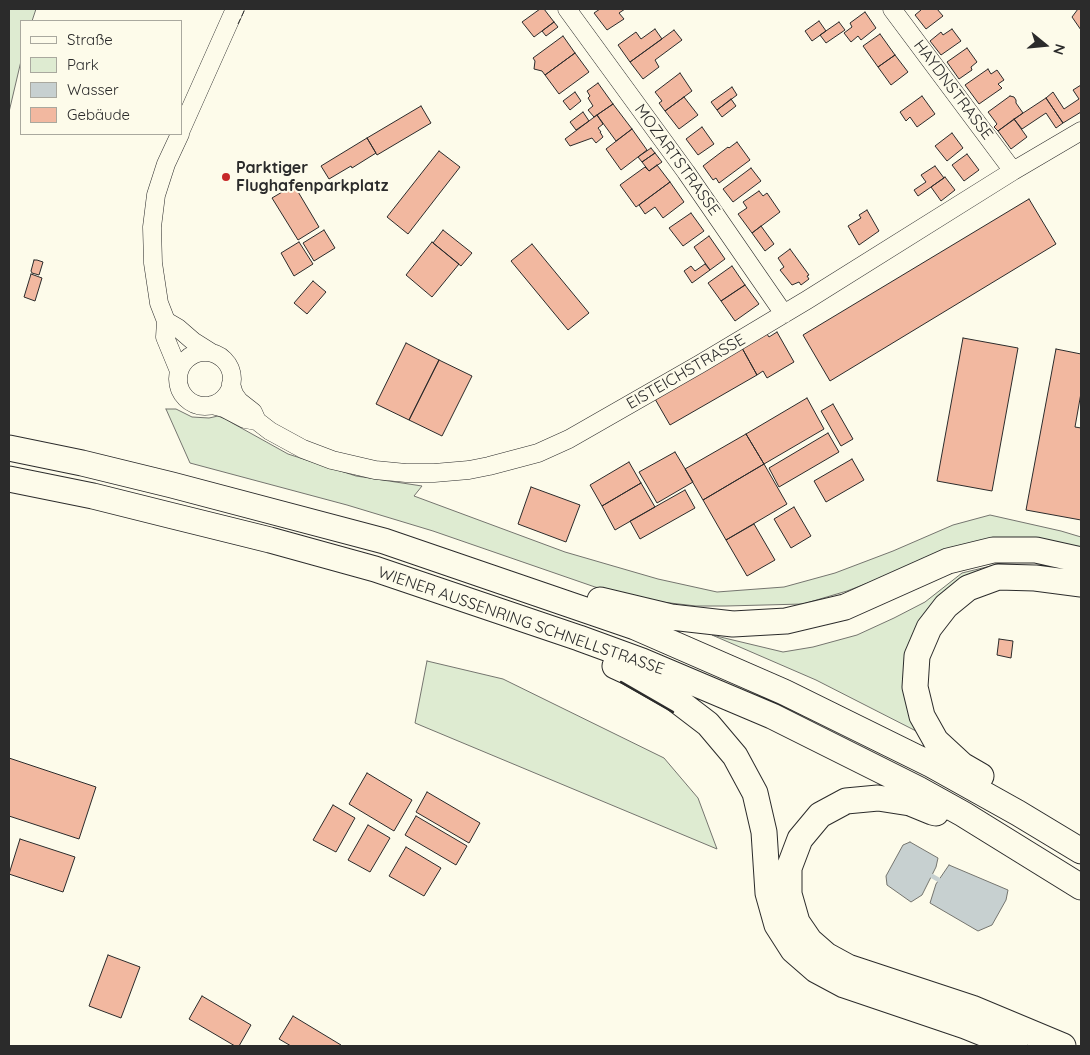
<!DOCTYPE html>
<meta charset="utf-8">
<style>
body{margin:0}
#map{position:relative;width:1090px;height:1055px;overflow:hidden;background:#fdfbea;font-family:Quicksand,sans-serif}
canvas{display:block}
.frame{position:absolute;inset:0;border:10px solid #2b2b2b;pointer-events:none}
.legend{position:absolute;left:20px;top:20px;width:162px;height:115px;box-sizing:border-box;background:#fdfbea;border:1px solid #a9a89e;margin:0;padding:6px 9px;list-style:none;font-size:15px;color:#2b2b2b}
.legend li{display:flex;align-items:center;gap:10px;height:25px}
.legend b{width:25px;border:1px solid #a9a89e}
.north{position:absolute;left:1020px;top:20px;width:50px;height:50px;-webkit-text-stroke:4px #fdfbea;paint-order:stroke;rotate:107deg;font-size:14px;font-weight:700;line-height:20px;text-align:center;color:#2b2b2b}
.north::after{content:'';display:block;margin:auto;width:18px;height:22px;background:#2b2b2b;clip-path:polygon(50% 0,100% 100%,50% 72%,0 100%)}
</style>
<div id="map">
<canvas width="1090" height="1055"></canvas>
<div class="frame"></div>
<ul class="legend">
<li><b style="height:6px;background:#fdfbea"></b>Straße</li>
<li><b style="height:14px;background:#deebd1"></b>Park</li>
<li><b style="height:14px;background:#c7d0d0"></b>Wasser</li>
<li><b style="height:14px;background:#f2b8a0"></b>Gebäude</li>
</ul>
<div class="north">N</div>
</div>
<script>
const c = document.querySelector('canvas').getContext('2d');
c.lineJoin = 'round';
function fill(path, color) { c.fillStyle = color; c.fill(path, 'evenodd'); }
const shape = rows => new Path2D(rows.map(r => 'M' + r).join(''));
function stroke(path, color, width, dash) { c.strokeStyle = color; c.lineWidth = width; c.lineCap = dash ? 'butt' : 'round'; c.setLineDash(dash || []); c.stroke(path); }
function label(font, color, halo, rows, align = 'center') {
  c.font = font + ' Quicksand,sans-serif'; c.lineWidth = 4; c.setLineDash([]); c.textBaseline = 'middle'; c.strokeStyle = halo; c.fillStyle = color; for (const [text, x, y, turn = 0] of rows) {
    c.save(); c.translate(x, y); c.rotate((+turn || 0) * Math.PI / 180); c.textAlign = isNaN(turn) ? turn : align; if (halo) c.strokeText(text, 0, 0); c.fillText(text, 0, 0); c.restore();
  }
}
const green = shape([
 [9,9,36,9,32,21,21,21,21,61,9,112,9,9],
 [166,409,176,409,192,417,209,418,218,416,225,419,288,454,356,476,422,486,414,496,565,552,658,579,717,592,784,587,835,573,893,551,953,525,990,515,1061,531,1081,537,1081,551,912,566,847,591,803,604,726,606,696,606,653,601,595,587,433,531,347,505,190,463,166,409],
 [999,564,981,573,929,611,918,732,816,680,712,635,783,652,813,647,857,635,894,618,925,602,962,573,999,564],
 [427,661,503,679,664,758,698,798,717,849,415,723,427,661]
]);
fill(green, '#deebd1');
stroke(green, '#74746e', 1);
const water = shape([
 [910,842,938,858,936,867,922,895,911,902,887,885,886,876,903,845,910,842],
 [949,865,1008,890,1006,900,992,925,978,931,930,903,936,884,949,865]
]);
fill(water, '#c7d0d0');
stroke(water, '#74746e', 1);
stroke(shape([
 [932,876,939,880]
]), '#c7d0d0', 4.5);
const building = shape([
 [540,9,544,9,554,22,534,37,522,22,540,9],
 [600,9,625,9,619,13,624,19,607,30,594,13,600,9],
 [920,9,937,9,943,16,926,29,915,15,921,10,920,9],
 [1078,9,1081,9,1081,30,1072,17,1078,9],
 [865,12,876,28,861,40,858,36,851,42,844,33,852,27,850,23,865,12],
 [819,21,826,31,812,41,805,31,819,21],
 [554,22,558,27,546,36,542,31,554,22],
 [839,22,845,30,826,43,820,35,839,22],
 [655,29,662,39,630,62,618,45,636,32,641,39,655,29],
 [952,29,961,41,941,55,930,41,941,32,943,35,952,29],
 [674,30,682,40,655,60,659,67,643,79,630,62,674,30],
 [880,34,895,55,878,67,863,46,880,34],
 [563,36,575,53,545,75,542,71,534,69,535,61,533,58,563,36],
 [967,48,977,62,971,67,972,70,959,79,947,62,967,48],
 [575,53,589,72,559,94,545,75,575,53],
 [895,55,908,72,891,85,878,67,895,55],
 [988,69,991,74,997,70,1004,80,998,84,1002,88,979,104,965,85,988,69],
 [680,73,692,91,665,111,659,103,662,101,655,92,680,73],
 [598,83,613,104,594,117,588,110,593,106,588,98,590,96,587,91,598,83],
 [1081,85,1081,112,1063,123,1046,98,1053,92,1064,109,1079,99,1073,90,1081,85],
 [732,87,737,95,717,110,711,102,732,87],
 [575,92,581,101,570,110,563,101,575,92],
 [922,96,935,114,917,127,910,117,906,121,900,112,922,96],
 [1010,96,1014,97,1016,100,1016,103,1023,113,998,131,994,127,997,124,988,112,1010,96],
 [684,97,698,115,679,129,665,111,684,97],
 [1046,98,1063,123,1056,128,1046,113,1022,129,1014,119,1046,98],
 [731,99,736,106,722,117,717,110,731,99],
 [613,104,632,129,616,141,597,115,613,104],
 [421,106,431,123,377,155,367,138,421,106],
 [583,112,589,121,576,130,570,122,583,112],
 [597,115,603,124,598,128,601,132,600,132,603,137,596,143,592,138,570,146,565,139,597,115],
 [1014,119,1027,137,1011,149,998,131,1014,119],
 [702,127,714,144,698,155,686,139,702,127],
 [632,129,647,150,621,170,606,149,632,129],
 [952,133,963,148,947,161,935,146,952,133],
 [367,138,376,153,352,168,351,166,329,179,321,166,367,138],
 [737,142,750,160,719,183,716,178,713,180,703,166,728,147,729,148,737,142],
 [651,148,655,153,642,162,638,157,651,148],
 [439,151,460,167,408,234,387,217,439,151],
 [655,153,662,162,649,171,642,162,655,153],
 [967,154,979,170,964,181,952,165,967,154],
 [657,165,670,182,636,207,620,185,645,167,649,171,657,165],
 [935,166,944,178,918,196,914,190,926,182,921,175,935,166],
 [751,168,761,181,733,202,723,189,751,168],
 [945,177,955,190,941,201,931,187,945,177],
 [670,182,684,202,663,218,655,207,645,214,639,205,670,182],
 [294,185,319,227,298,240,272,198,294,185],
 [759,191,763,196,767,193,780,212,752,233,738,214,747,208,743,202,759,191],
 [1029,199,1056,244,830,381,803,335,1029,199],
 [867,210,879,231,859,245,848,226,861,218,859,215,867,210],
 [691,213,704,231,683,246,669,228,691,213],
 [761,226,774,244,765,251,752,233,761,226],
 [324,230,335,248,314,261,303,243,324,230],
 [443,230,472,253,461,266,433,243,443,230],
 [709,236,725,259,710,270,694,247,709,236],
 [299,242,313,264,294,276,281,253,299,242],
 [432,242,459,264,432,297,406,275,432,242],
 [532,244,589,313,568,330,511,261,532,244],
 [790,249,809,275,807,276,809,279,801,285,799,282,792,285,780,270,784,267,778,258,790,249],
 [34,260,37,260,43,262,39,275,32,273,31,271,34,260],
 [705,264,710,270,692,283,684,271,691,266,695,271,705,264],
 [732,266,745,285,721,301,708,283,732,266],
 [31,274,42,278,35,301,24,297,31,274],
 [313,281,326,292,307,314,294,303,313,281],
 [745,285,759,304,735,321,721,301,745,285],
 [777,332,794,362,767,378,763,371,757,375,742,348,767,334,769,337,777,332],
 [963,338,1018,348,992,491,937,481,963,338],
 [406,343,439,360,409,420,376,404,406,343],
 [742,348,757,375,670,425,655,399,742,348],
 [1056,349,1081,354,1081,393,1075,427,1081,428,1081,520,1026,510,1056,349],
 [439,360,472,376,442,436,409,420,439,360],
 [807,398,824,429,764,464,746,434,807,398],
 [833,404,853,439,841,446,821,411,833,404],
 [828,433,839,452,779,487,769,468,828,433],
 [746,434,764,464,703,500,685,469,746,434],
 [675,452,693,482,657,503,639,472,675,452],
 [852,459,864,480,826,502,814,481,852,459],
 [629,462,641,483,602,506,590,485,629,462],
 [764,464,787,504,726,540,703,500,764,464],
 [641,483,655,507,615,530,602,506,641,483],
 [531,487,580,505,566,542,518,524,531,487],
 [685,490,695,508,640,539,630,521,685,490],
 [794,507,811,536,791,548,774,519,794,507],
 [754,524,775,560,747,576,726,540,754,524],
 [999,639,1013,641,1011,658,997,655,999,639],
 [9,758,96,787,79,839,9,816,9,758],
 [367,773,412,800,394,831,349,804,367,773],
 [427,792,480,823,469,843,416,812,427,792],
 [333,805,355,818,336,852,313,840,333,805],
 [416,816,467,846,456,865,405,835,416,816],
 [368,825,390,838,370,872,348,860,368,825],
 [20,839,75,857,63,892,9,874,20,839],
 [406,847,441,868,424,896,389,876,406,847],
 [108,955,140,967,121,1018,89,1006,108,955],
 [202,996,251,1025,239,1046,235,1046,189,1019,202,996],
 [293,1016,341,1045,341,1046,291,1046,279,1039,293,1016]
]);
fill(building, '#f2b8a0');
stroke(building, '#2b2b2b', 1);
const minor = shape([
 [567,9,686,172,784,314],
 [892,9,1013,171],
 [181,130,235,9],
 [166,321,178,328,193,341,212,353],
 '178 379a27 27 0 1 1 54 0a27 27 0 1 1-54 0Z',
 [179,371,165,337,166,321,159,303,153,263,152,227,156,195,166,164,180,134],
 [231,384,234,394,239,401,253,412,257,421],
 [212,405,224,408,245,419,257,421,270,431,303,449,332,460,375,470,406,473,434,473,469,470,489,466,538,453,569,439,700,364,807,300,1013,171,1081,131]
]);
const highway = shape([
 [9,448,82,463,172,485,384,541,635,627,784,692,932,765,1018,813,1081,851],
 [9,479,93,496,169,515,270,540,375,569,579,638,642,661,772,716,918,789,963,814,1081,887],
 [600,600,671,617,733,624,786,621,845,607,948,561,993,550,1036,550,1081,560],
 [615,666,628,672,674,698,708,724,735,756,755,793,764,832,768,893,777,925,793,950,816,970,844,985,965,1026,1015,1046],
 [981,776,962,765,936,741,922,716,915,687,917,656,929,628,946,606,968,588,998,577,1035,578,1081,584],
 [936,813,932,812,910,803,878,798,846,801,820,815,800,839,789,868,789,894,797,922,810,941,826,955,848,967,972,1008,1063,1046]
]);
stroke(minor, '#2b2b2b', 19);
stroke(highway, '#2b2b2b', 27);
stroke(minor, '#fdfbea', 18);
stroke(highway, '#fdfbea', 25);
stroke(shape([
 [238,24,245,9]
]), '#2b2b2b', 1, [6, 2.5]);
stroke(shape([
 [621,682,673,712]
]), '#2b2b2b', 2.5);
for (const [x, y, r, color] of [
 [226,177,5,"#c62828"]
]) { const dot = new Path2D(); dot.arc(x, y, r, 0, 2 * Math.PI); c.fillStyle = color; c.fill(dot); stroke(dot, '#fdfbea', 2); }
label('16px', '#2b2b2b', '#fdfbea', [
 ["HAYDNSTRASSE",953,90,53],
 ["MOZARTSTRASSE",677,160,54],
 ["EISTEICHSTRASSE",686,372,-30],
 ["WIENER AUSSENRING SCHNELLSTRASSE",521,621,19]
]);
label('bold 16px', '#2b2b2b', '#fdfbea', [
 ["Parktiger",236,168],
 ["Flughafenparkplatz",236,186]
], 'left');
</script>
